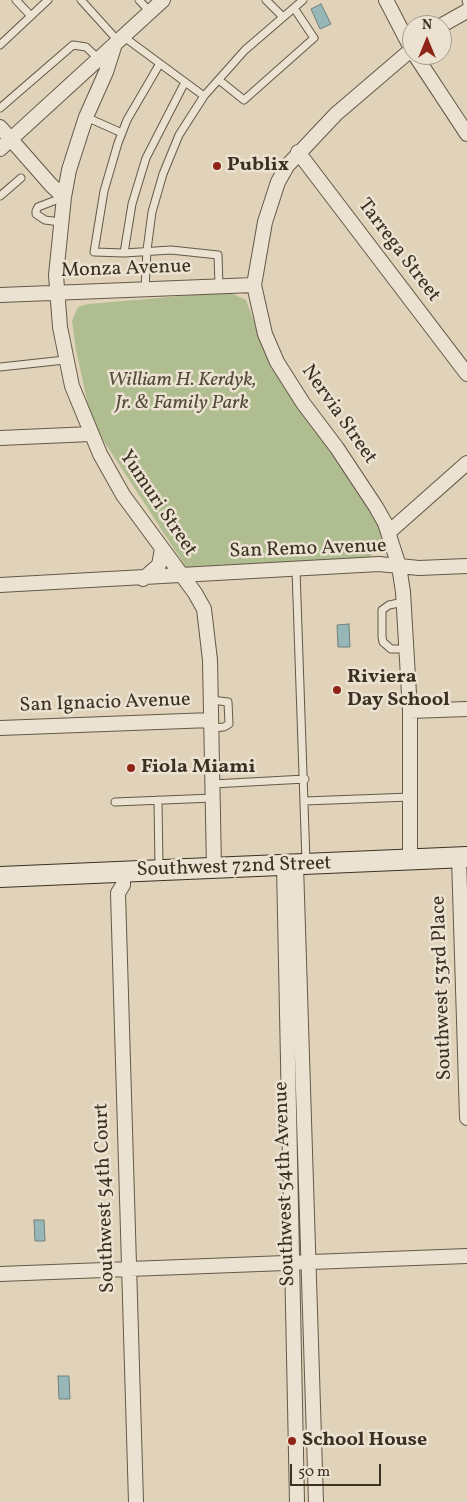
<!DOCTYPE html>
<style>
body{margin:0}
#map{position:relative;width:467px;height:1502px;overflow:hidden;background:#e1d3b9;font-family:Vollkorn,serif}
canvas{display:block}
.north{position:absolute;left:402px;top:15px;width:50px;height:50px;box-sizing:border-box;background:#ece2d2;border:1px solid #a59b8c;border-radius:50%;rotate:0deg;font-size:14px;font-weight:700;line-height:20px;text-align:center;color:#3b3022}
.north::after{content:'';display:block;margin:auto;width:18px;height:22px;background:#8f2418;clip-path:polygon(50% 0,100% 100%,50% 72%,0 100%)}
.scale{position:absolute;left:290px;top:1464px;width:91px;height:22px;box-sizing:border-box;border:2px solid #3b3022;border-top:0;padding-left:6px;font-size:15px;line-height:18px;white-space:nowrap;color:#3b3022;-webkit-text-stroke:4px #ece2d2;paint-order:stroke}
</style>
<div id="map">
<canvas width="467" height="1502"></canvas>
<div class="north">N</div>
<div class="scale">50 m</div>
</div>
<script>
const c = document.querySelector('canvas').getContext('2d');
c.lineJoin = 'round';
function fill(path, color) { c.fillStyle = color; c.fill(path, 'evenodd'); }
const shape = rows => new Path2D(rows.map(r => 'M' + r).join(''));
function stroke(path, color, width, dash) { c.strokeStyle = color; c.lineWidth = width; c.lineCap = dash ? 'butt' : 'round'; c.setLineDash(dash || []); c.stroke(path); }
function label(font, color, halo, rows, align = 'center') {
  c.font = font + ' Vollkorn,serif'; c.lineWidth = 5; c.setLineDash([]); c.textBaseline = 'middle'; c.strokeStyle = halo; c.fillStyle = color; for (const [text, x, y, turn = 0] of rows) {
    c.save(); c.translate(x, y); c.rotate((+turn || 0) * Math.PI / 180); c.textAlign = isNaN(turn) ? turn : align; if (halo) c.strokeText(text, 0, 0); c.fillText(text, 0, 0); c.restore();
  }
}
fill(shape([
 [229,292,246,300,270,366,367,504,381,529,382,538,370,558,194,570,186,567,103,440,89,409,76,350,72,321,78,307,88,304]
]), '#b0bd91');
const water = shape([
 [321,4,331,24,320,29,311,9,321,4],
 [349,624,350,647,338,647,337,625,349,624],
 [34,1220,44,1220,45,1241,35,1241,34,1220],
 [58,1376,69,1376,70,1399,59,1399,58,1376]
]);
fill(water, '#97b6b8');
stroke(water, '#72807c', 1);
const lane = shape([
 [16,0,31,16],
 [81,0,119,42],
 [139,0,150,12],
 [266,0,283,17],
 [466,0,467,4],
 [124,37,185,82,146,158,132,204,124,253,94,252,104,191,118,143,127,120,159,65],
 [0,45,48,0],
 [219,80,244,100,314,38,294,8],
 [185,82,204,96],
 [0,108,73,45,86,47,100,60],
 [86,117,122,133],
 [0,196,21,178],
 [60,222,45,220,36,214,36,211,38,207,64,197],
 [124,253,171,250,218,255,219,286],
 [145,289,147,250,152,212,163,174,179,135,204,96,245,50,303,0],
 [0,367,65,360],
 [296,570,306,862],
 [404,602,389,605,382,610,382,637,383,642,391,649,407,649],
 [211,700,228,702,229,724,224,727,212,728],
 [213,784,305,779],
 [158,800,159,867],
 [305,801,410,797],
 [115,802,213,798]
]);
const street = shape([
 [386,0,412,50],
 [442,25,467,11],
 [114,47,106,72,86,117,69,170,64,197,56,275,60,327,72,386,100,454,123,495,195,593,204,609,210,660,214,868],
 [415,55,467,134],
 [0,127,51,185,64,197],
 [0,149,163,0],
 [298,152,467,374],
 [0,295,254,285],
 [0,438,91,434],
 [389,532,467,463],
 [143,579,159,565,162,549],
 [0,585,379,564,419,568,467,566],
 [410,711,467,709],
 [0,728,211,720],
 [459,858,467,1118],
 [410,860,410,711,403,592,399,566,385,523,376,507,337,448,303,403,277,362,265,334,254,285,265,222,278,182,287,166,336,114,412,49],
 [284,865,297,1502],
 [296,865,316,1502],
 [123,872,123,885,118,893,136,1502],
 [0,1274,467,1256]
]);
const secondary = shape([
 [0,877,467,857]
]);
stroke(lane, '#645948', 9);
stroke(street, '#645948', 16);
stroke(secondary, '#3b3022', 22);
stroke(lane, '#ece2d2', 7);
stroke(street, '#ece2d2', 14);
stroke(secondary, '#ece2d2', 20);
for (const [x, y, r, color] of [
 [217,166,5,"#8f2418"],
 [337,690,5,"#8f2418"],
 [131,768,5,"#8f2418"],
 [292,1441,5,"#8f2418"]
]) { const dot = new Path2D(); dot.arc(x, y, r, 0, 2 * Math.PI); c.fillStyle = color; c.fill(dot); stroke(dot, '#ece2d2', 2); }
label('bold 20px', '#3b3022', '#ece2d2', [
 ["Publix",227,166],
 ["Riviera",347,678],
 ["Day School",347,701],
 ["Fiola Miami",141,768],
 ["School House",302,1441]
], 'left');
label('20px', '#3b3022', '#ece2d2', [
 ["Tarrega Street",398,251,53],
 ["Monza Avenue",126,270,-2],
 ["Nervia Street",338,415,55],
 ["Yumuri Street",157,504,56],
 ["San Remo Avenue",308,550,-2],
 ["San Ignacio Avenue",105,704,-2],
 ["Southwest 72nd Street",234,868,-2],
 ["Southwest 53rd Place",443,988,-92],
 ["Southwest 54th Avenue",286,1184,-92],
 ["Southwest 54th Court",106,1198,-92]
]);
label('italic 20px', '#524c38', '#ece2d2', [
 ["William H. Kerdyk,",182,381],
 ["Jr. & Family Park",182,404]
]);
</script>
